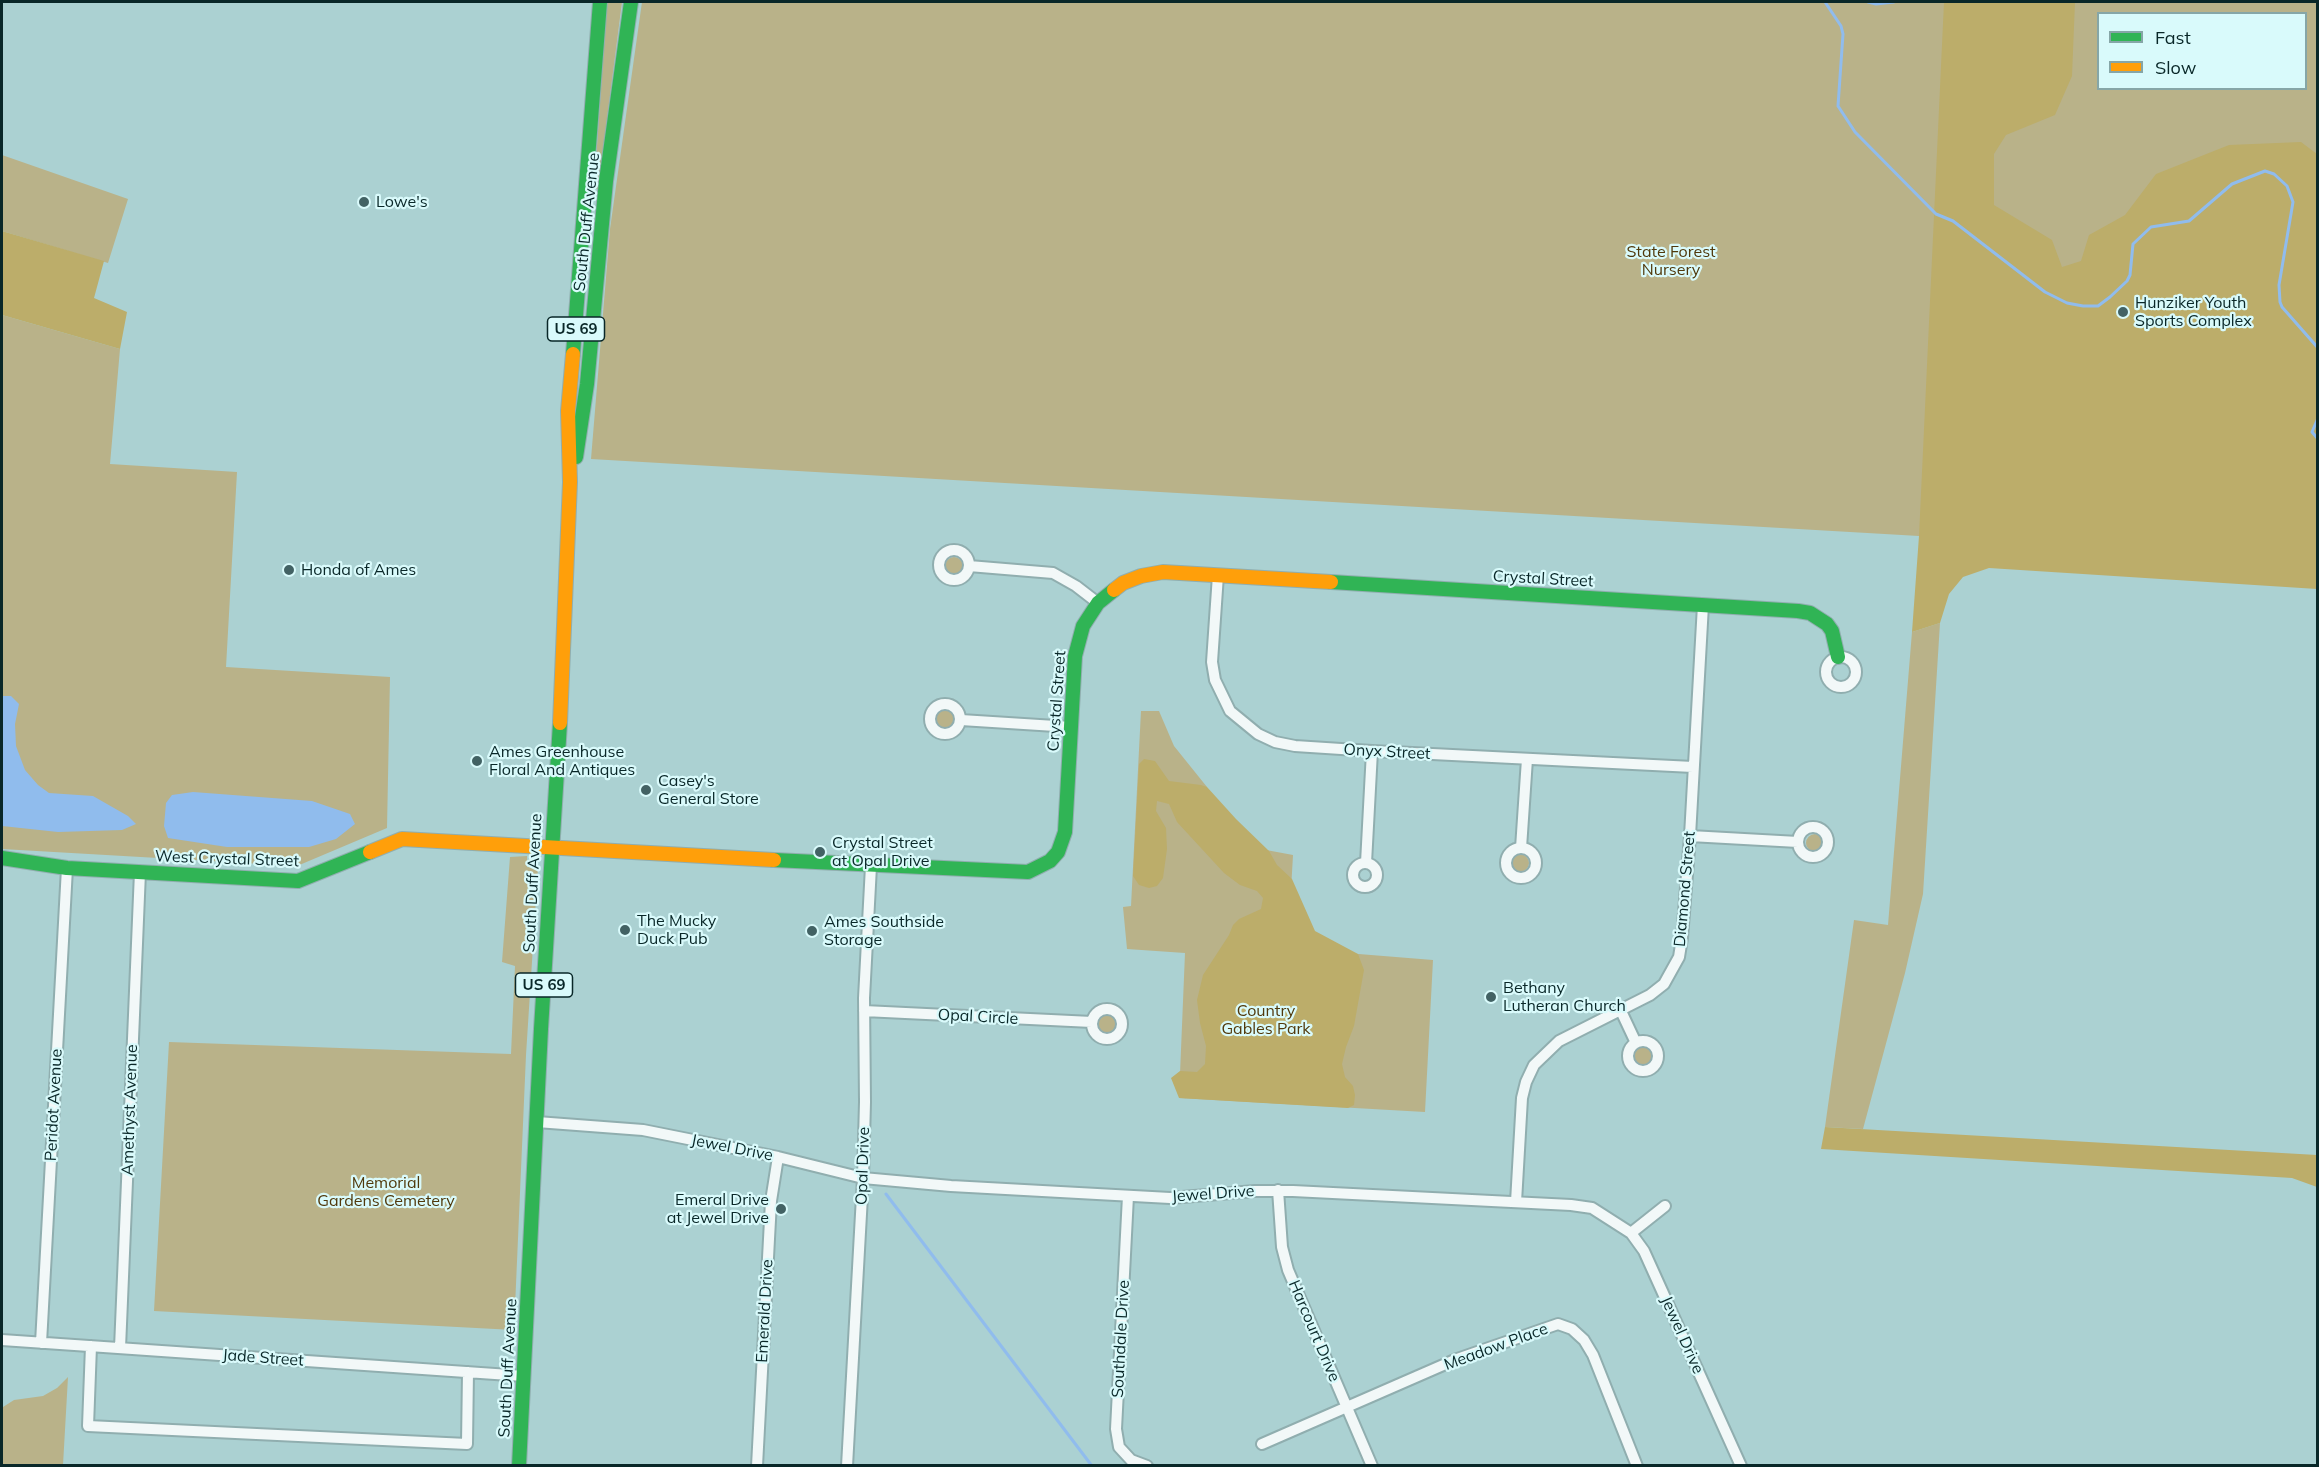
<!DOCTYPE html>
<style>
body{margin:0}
#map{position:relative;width:2319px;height:1467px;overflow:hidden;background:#abd1d2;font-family:Mulish,sans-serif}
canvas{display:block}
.frame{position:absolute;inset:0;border:3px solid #092728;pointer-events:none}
.legend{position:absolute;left:2097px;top:12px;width:210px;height:78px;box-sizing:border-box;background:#d9fafb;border:2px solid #86a6a7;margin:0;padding:8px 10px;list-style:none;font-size:18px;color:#092728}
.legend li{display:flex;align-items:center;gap:12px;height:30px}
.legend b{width:30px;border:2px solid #86a6a7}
</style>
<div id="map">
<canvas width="2319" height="1467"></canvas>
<div class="frame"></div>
<ul class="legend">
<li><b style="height:8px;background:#30b455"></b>Fast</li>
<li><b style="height:8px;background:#ff9f0a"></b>Slow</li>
</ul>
</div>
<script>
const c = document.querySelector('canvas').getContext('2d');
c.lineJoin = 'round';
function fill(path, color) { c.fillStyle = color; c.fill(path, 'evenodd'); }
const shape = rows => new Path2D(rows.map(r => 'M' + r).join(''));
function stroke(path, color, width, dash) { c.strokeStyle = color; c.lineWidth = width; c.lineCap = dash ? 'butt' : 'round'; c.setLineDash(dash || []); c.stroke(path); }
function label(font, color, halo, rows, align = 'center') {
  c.font = font + ' Mulish,sans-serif'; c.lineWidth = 4.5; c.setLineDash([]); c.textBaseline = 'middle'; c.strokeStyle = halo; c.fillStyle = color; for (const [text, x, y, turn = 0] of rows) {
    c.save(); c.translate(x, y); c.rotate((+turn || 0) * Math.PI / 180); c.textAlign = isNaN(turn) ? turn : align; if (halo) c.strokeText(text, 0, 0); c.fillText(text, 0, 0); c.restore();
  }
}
fill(shape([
 [607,2,622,2,598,189,594,189],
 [642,2,2317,2,2317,551,1919,536,591,459,610,229],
 [2098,14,2306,14,2306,88,2098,88],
 [2,155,128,199,108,263,2,231],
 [2,315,120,349,110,464,237,472,226,667,390,677,387,828,297,866,2,849],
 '945 566a9 9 0 1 1 18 0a9 9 0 1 1-18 0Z',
 [1940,623,1923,894,1905,973,1863,1129,1825,1127,1854,920,1888,925,1912,632],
 '936 719a9 9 0 1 1 18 0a9 9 0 1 1-18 0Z',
 [1141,711,1159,711,1174,746,1207,787,1193,816,1234,844,1293,855,1290,908,1309,950,1433,960,1425,1112,1179,1098,1185,953,1127,949,1123,907,1131,906],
 '1806 843a9 9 0 1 1 18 0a9 9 0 1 1-18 0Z',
 '1511 863a9 9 0 1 1 18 0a9 9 0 1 1-18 0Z',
 [527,856,527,867,538,868,526,1055,514,1330,154,1311,169,1042,511,1054,515,966,502,962,510,857],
 '1098 1024a9 9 0 1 1 18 0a9 9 0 1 1-18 0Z',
 '1634 1056a9 9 0 1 1 18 0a9 9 0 1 1-18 0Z',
 [68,1377,63,1465,2,1465,3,1407,14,1400,43,1396,57,1388]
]), '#b9b289');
fill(shape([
 [1944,2,2075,2,2072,76,2055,115,2006,135,1994,154,1994,205,2052,240,2062,267,2081,261,2089,235,2125,215,2156,174,2229,145,2301,142,2317,154,2317,589,1989,568,1963,577,1949,594,1940,623,1912,632,1919,536],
 [2,231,104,261,94,298,127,312,120,349,2,315],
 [1144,759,1155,761,1169,781,1201,785,1207,787,1236,819,1269,851,1277,865,1292,879,1315,931,1358,954,1364,970,1354,1026,1346,1047,1342,1064,1345,1077,1353,1086,1355,1095,1354,1105,1348,1108,1179,1098,1171,1078,1180,1071,1197,1072,1205,1064,1206,1046,1200,1023,1197,1000,1203,975,1229,935,1233,925,1239,919,1261,909,1263,898,1257,891,1240,885,1224,873,1177,822,1169,804,1157,801,1156,811,1166,828,1167,849,1163,878,1157,886,1149,888,1139,885,1133,876,1139,764],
 [1825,1127,2317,1155,2317,1187,2292,1178,1821,1149]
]), '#bcad6a');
fill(shape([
 [2,696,11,696,19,704,15,724,16,746,25,770,38,785,49,793,93,796,128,816,136,824,122,830,58,832,2,826],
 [193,792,312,801,350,814,355,824,336,839,309,847,227,847,168,838,164,826,166,803,172,795]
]), '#90bced');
stroke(shape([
 [1825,2,1841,26,1843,34,1838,106,1855,132,1936,214,1953,221,2045,292,2067,303,2083,306,2098,306,2110,297,2127,281,2130,275,2133,244,2151,227,2189,221,2232,184,2265,171,2274,174,2287,186,2293,202,2279,285,2280,302,2282,307,2318,348],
 [1868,2,1876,4,1894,2],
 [2318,418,2312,432,2318,439],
 [886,1194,1092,1466]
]), '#90bced', 3);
const street = shape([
 '939 565a15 15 0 1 1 30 0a15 15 0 1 1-30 0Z',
 [969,566,1053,573,1076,586,1098,603],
 [1218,575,1212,662,1215,680,1230,711,1258,734,1275,742,1295,746,1372,751,1693,767],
 '1826 672a15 15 0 1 1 30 0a15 15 0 1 1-30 0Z',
 '930 719a15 15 0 1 1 30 0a15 15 0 1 1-30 0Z',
 [961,720,1071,727],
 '1798 842a15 15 0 1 1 30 0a15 15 0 1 1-30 0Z',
 [1690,836,1798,842],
 [1521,848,1527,759],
 '1506 863a15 15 0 1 1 30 0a15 15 0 1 1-30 0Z',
 '1353 875a12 12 0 1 1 24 0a12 12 0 1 1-24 0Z',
 [1366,863,1372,751],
 '1092 1024a15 15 0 1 1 30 0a15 15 0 1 1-30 0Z',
 [864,1011,1092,1022],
 [1621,1011,1636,1043],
 '1628 1056a15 15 0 1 1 30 0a15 15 0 1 1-30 0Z',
 [537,1122,643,1130,778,1157,863,1178,951,1186,1170,1198,1255,1191,1293,1191,1571,1205,1592,1208,1631,1233,1644,1251,1741,1466],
 [1278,1190,1282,1247,1288,1270,1372,1466],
 [1128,1196,1116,1429,1119,1447,1131,1460,1147,1466],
 [1516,1202,1522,1098,1526,1082,1534,1065,1559,1041,1650,995,1664,984,1679,957,1682,938,1690,836,1703,605],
 [1631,1233,1665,1206],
 [2,1340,524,1376],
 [41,1343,67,868],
 [91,1346,88,1426,467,1444,468,1372],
 [120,1348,140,872],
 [1262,1444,1457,1359,1558,1324,1572,1329,1584,1340,1593,1355,1637,1466],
 [757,1466,771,1201,778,1157],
 [847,1466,863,1178,865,1102,864,998,871,866]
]);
const fast = shape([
 [573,354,600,2],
 [576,457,587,384,606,181,631,2],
 [1331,582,1798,611,1810,613,1827,624,1832,631,1838,657],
 [2,858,67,868,298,881,370,852],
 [774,860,1028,872,1050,861,1058,852,1065,832,1075,656,1083,626,1098,603,1114,590],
 [519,1466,541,1029,560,723]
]);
const slow = shape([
 [1114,590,1123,583,1141,576,1163,572,1331,582],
 [560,723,570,482,568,411,573,354],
 [370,852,402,839,774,860]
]);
stroke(street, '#90aeaf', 14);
stroke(fast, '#90aeaf', 16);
stroke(slow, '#90aeaf', 16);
stroke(street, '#f2f8f8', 10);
stroke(fast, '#30b455', 14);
stroke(slow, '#ff9f0a', 14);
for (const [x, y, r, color] of [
 [364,202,6,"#426264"],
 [2123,312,6,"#426264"],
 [289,570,6,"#426264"],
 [477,761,6,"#426264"],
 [646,790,6,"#426264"],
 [820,852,6,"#426264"],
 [625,930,6,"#426264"],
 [812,931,6,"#426264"],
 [1491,997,6,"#426264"],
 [781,1209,6,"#426264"]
]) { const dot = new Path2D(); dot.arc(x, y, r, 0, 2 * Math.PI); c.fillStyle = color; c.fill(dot); stroke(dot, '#d9fafb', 2); }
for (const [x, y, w] of [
 [576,329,57],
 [544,985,57]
]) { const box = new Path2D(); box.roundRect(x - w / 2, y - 12, w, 24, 4.5); c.fillStyle = '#d9fafb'; c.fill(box); stroke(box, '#092728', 1.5); }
label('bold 15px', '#092728', null, [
 ["US 69",576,329],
 ["US 69",544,985]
]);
label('16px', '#092728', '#d9fafb', [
 ["Lowe's",376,202],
 ["Hunziker Youth",2135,303],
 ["Sports Complex",2135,321],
 ["Honda of Ames",301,570],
 ["Ames Greenhouse",489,752],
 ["Floral And Antiques",489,770],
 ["Casey's",658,781],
 ["General Store",658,799],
 ["Crystal Street",832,843],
 ["at Opal Drive",832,861],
 ["The Mucky",637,921],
 ["Duck Pub",637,939],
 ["Ames Southside",824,922],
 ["Storage",824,940],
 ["Bethany",1503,988],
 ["Lutheran Church",1503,1006],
 ["Emeral Drive",769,1200,"right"],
 ["at Jewel Drive",769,1218,"right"]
], 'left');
label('16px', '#092728', '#d9fafb', [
 ["South Duff Avenue",587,222,-84],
 ["Crystal Street",1543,579,3],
 ["Crystal Street",1057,701,-86],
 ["Onyx Street",1387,752,3],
 ["West Crystal Street",227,859,2],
 ["South Duff Avenue",533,883,-87],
 ["Diamond Street",1685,889,-85],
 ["Opal Circle",978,1017,3],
 ["Peridot Avenue",54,1105,-87],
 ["Amethyst Avenue",130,1110,-88],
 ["Jewel Drive",732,1148,11],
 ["Opal Drive",863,1166,-88],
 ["Jewel Drive",1213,1194,-4],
 ["Emerald Drive",765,1311,-87],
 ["Harcourt Drive",1314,1331,67],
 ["Jewel Drive",1682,1335,66],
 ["Southdale Drive",1121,1339,-87],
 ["Meadow Place",1496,1347,-20],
 ["Jade Street",263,1358,4],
 ["South Duff Avenue",508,1368,-87]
]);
label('16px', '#50380b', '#d9fafb', [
 ["State Forest",1671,252],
 ["Nursery",1671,270],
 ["Country",1266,1011],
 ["Gables Park",1266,1029],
 ["Memorial",386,1183],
 ["Gardens Cemetery",386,1201]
]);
</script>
